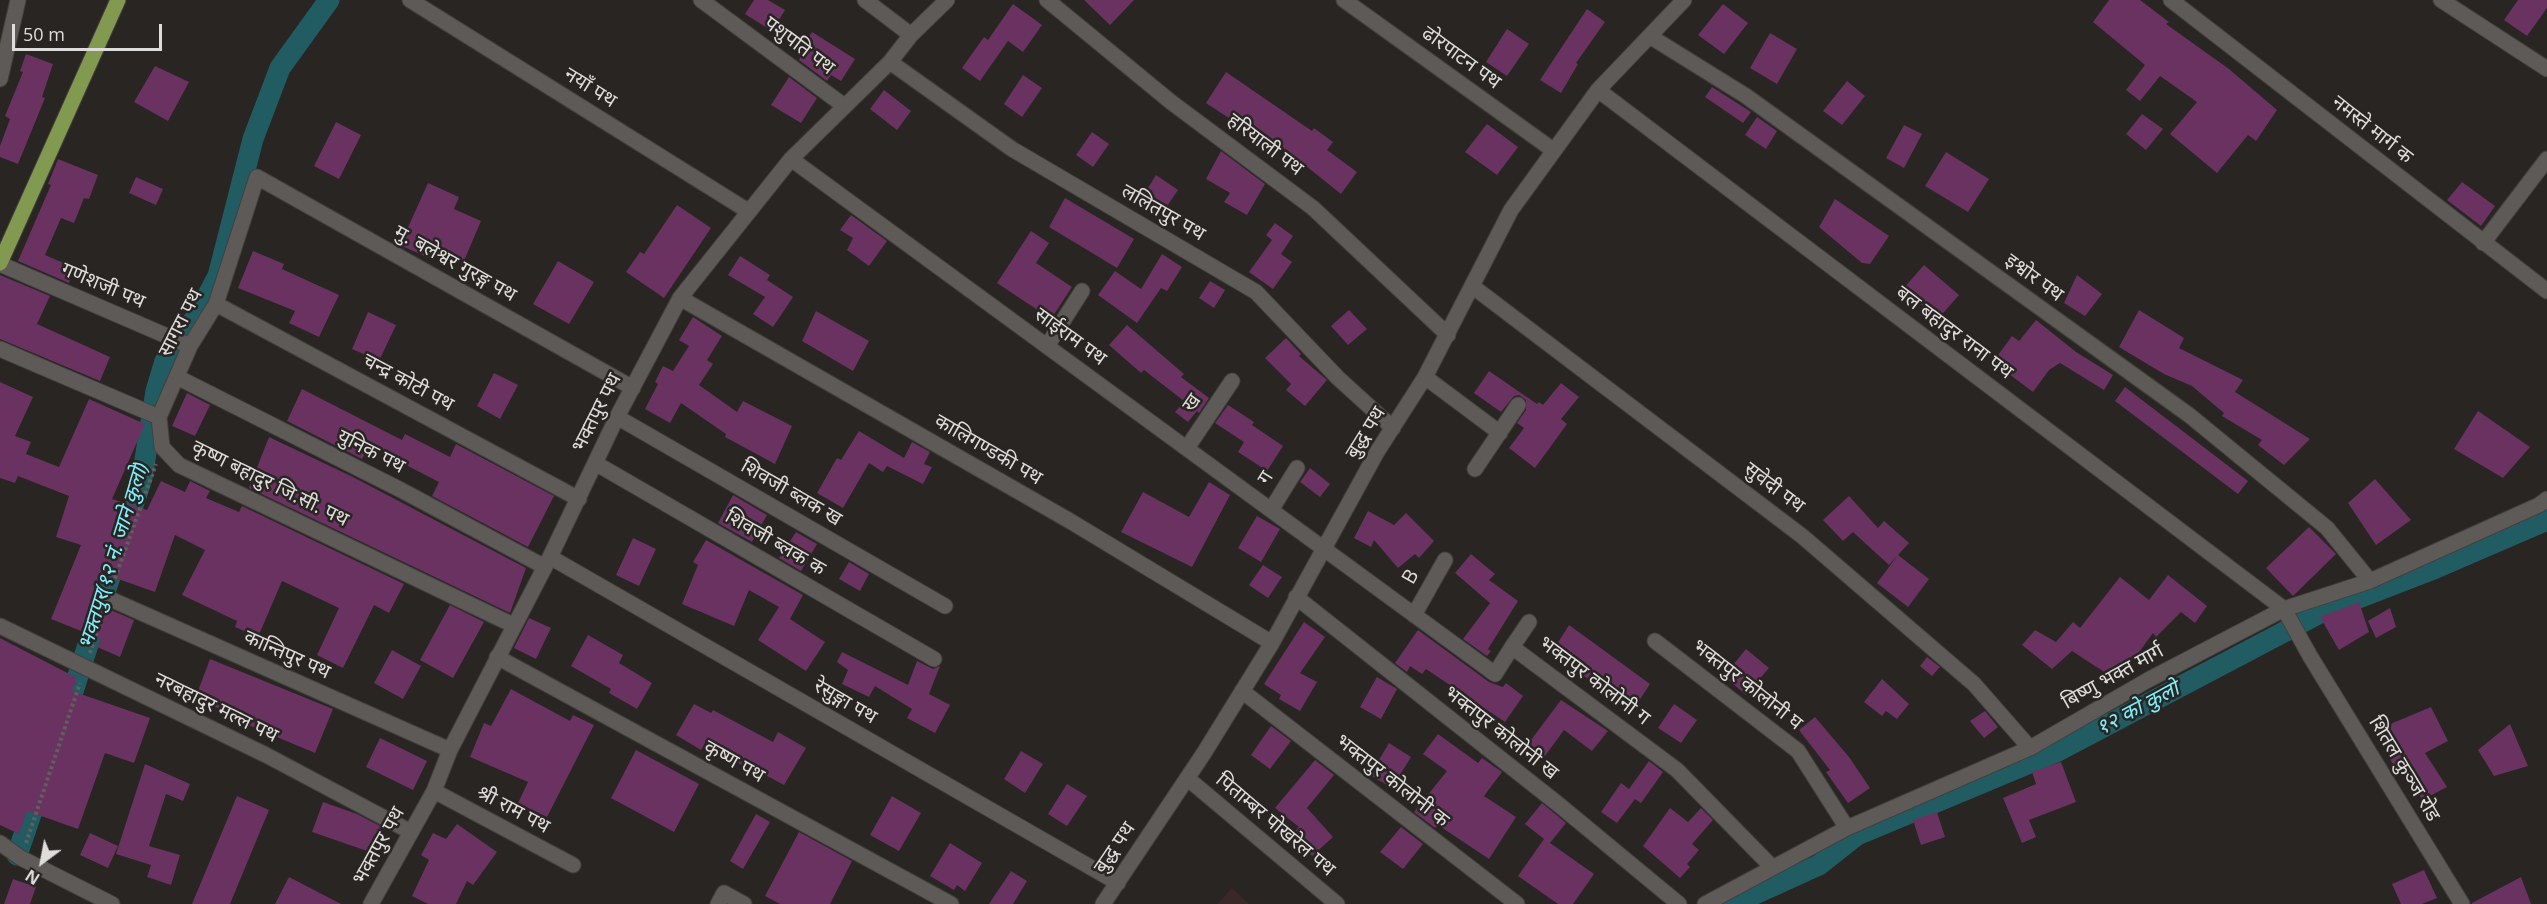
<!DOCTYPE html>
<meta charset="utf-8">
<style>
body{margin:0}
#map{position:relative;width:2547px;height:904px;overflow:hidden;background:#282522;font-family:"Open Sans",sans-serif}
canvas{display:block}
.north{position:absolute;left:12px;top:832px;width:60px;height:60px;-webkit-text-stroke:4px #282522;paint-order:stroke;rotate:212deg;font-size:16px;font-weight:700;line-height:24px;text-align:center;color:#dfdddb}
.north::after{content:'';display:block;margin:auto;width:21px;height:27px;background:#dfdddb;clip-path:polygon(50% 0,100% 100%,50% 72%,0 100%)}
.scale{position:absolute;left:12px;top:24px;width:150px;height:27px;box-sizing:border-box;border:3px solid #dfdddb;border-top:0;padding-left:8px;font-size:18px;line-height:21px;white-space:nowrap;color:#dfdddb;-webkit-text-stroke:4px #282522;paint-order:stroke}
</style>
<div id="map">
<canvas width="2547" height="904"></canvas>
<div class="north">N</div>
<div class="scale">50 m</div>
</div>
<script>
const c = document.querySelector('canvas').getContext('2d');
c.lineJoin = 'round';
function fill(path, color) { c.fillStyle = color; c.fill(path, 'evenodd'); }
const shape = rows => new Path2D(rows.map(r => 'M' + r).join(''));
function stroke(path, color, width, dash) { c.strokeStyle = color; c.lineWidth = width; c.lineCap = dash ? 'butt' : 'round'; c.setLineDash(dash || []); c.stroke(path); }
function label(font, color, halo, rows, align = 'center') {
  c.font = font + ' "Open Sans","Noto Sans Devanagari",sans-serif'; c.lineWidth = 5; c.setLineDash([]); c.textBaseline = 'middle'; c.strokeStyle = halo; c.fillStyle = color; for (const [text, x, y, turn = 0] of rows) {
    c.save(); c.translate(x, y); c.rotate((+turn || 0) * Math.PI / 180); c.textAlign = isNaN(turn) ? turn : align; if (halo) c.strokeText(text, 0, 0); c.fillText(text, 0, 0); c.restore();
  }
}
fill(shape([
 [1232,888,1249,904,1217,904]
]), '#3a2726');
stroke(shape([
 [64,719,142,478,156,391,165,361,198,314,218,276,253,139,280,68,329,0],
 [17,855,41,785],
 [1733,904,1819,865,1857,835,2056,752,2320,613,2431,570,2547,520]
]), '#215c63', 21);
fill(shape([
 [754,0,768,0,785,10,772,31,745,14],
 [1084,0,1134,0,1110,25],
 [2109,0,2140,0,2169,22,2166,24,2229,69,2277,110,2256,141,2248,135,2217,173,2170,134,2197,102,2160,76,2140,101,2126,90,2145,65,2093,22],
 [2518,0,2547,0,2547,8,2527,36,2504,20],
 [1013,4,1042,25,1023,52,1008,41,980,81,962,68,984,37,988,40],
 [1723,4,1748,23,1724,54,1698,35],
 [1587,9,1605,22,1576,63,1578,64,1561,93,1540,80],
 [1507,29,1529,44,1507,76,1486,62],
 [812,32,855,59,841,81,831,75,827,81,799,60,801,56,798,54],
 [1770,33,1797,49,1777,84,1750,68],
 [26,54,53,64,42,97,45,98,18,164,0,157,0,146,10,119,5,116,23,72,20,71],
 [155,66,189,82,168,121,134,102],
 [1226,72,1312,131,1314,128,1333,142,1327,150,1357,172,1341,194,1276,142,1273,147,1206,103],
 [1023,75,1042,88,1022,117,1004,104],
 [789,77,817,98,801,123,771,105],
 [1847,81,1865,96,1842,125,1823,111],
 [1712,87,1751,112,1743,123,1705,97],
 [884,90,911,111,897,130,870,109],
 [2142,114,2163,129,2146,150,2126,134],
 [1757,117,1777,131,1766,149,1745,135],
 [336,122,361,135,339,179,314,166],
 [1487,124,1518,147,1497,175,1465,152],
 [1904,125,1922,134,1904,168,1886,158],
 [1092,132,1109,144,1093,167,1076,155],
 [1221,151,1265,184,1247,215,1224,202,1230,193,1206,179],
 [1946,152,1989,179,1968,212,1925,186],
 [58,159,98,175,89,199,84,198,74,223,61,218,45,255,75,268,69,283,18,261,51,185,48,184],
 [1156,175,1178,190,1161,215,1139,202],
 [136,177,163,189,156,205,129,193],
 [2462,182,2495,206,2481,226,2447,200],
 [428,183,459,197,454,209,481,221,463,263,435,251,431,259,400,245],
 [1065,198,1134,239,1117,268,1049,227],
 [1835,199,1889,236,1870,264,1862,263,1819,227],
 [677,205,711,228,664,298,626,272,640,252,644,254],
 [851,215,887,241,869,266,847,250,853,238,840,230],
 [1275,223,1293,236,1281,254,1292,262,1273,289,1249,272,1272,240,1266,235],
 [1031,231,1049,243,1036,263,1072,287,1051,319,997,283],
 [253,251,284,264,282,269,339,295,319,337,289,323,295,311,238,288],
 [1162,254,1182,267,1167,291,1161,288,1137,323,1098,295,1115,271,1141,289],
 [740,256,770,275,767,280,793,297,773,327,753,314,765,297,728,275],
 [558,261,594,282,569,324,533,304],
 [1924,265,1959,295,1938,319,1903,289],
 [0,275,50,296,37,324,110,357,100,381,0,339],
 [2077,275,2102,294,2085,316,2064,303],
 [1210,281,1225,290,1214,308,1199,298],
 [1349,310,1367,329,1348,345,1331,326],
 [2139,310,2184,338,2179,348,2243,380,2235,392,2310,439,2284,465,2258,445,2262,440,2222,416,2224,413,2192,386,2164,374,2119,347],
 [816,311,869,341,853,371,802,341],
 [368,312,396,325,379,361,352,349],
 [693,317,722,336,707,360,713,364,699,385,737,412,743,401,792,426,775,464,725,437,726,434,681,403,670,423,645,409,658,384,655,382,663,366,673,371,689,346,679,340],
 [2036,320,2076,352,2113,375,2104,390,2060,363,2049,370,2033,392,1993,362,2012,336,2019,341],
 [1127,325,1184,374,1181,377,1209,398,1199,413,1197,411,1188,422,1175,412,1184,401,1144,370,1141,373,1109,345],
 [1286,338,1301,354,1299,356,1327,380,1305,406,1286,390,1291,384,1265,358],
 [1489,371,1537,404,1539,402,1543,405,1561,383,1579,397,1561,419,1567,424,1535,468,1509,448,1524,428,1517,423,1526,410,1526,400,1519,395,1514,396,1501,412,1474,393],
 [494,373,518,385,500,419,477,406],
 [0,382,33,397,15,436,31,442,26,454,59,467,89,399,145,424,112,499,147,510,161,481,185,492,190,481,210,491,206,498,239,512,242,506,404,584,389,613,374,605,343,668,317,655,339,608,282,581,258,637,235,627,237,621,182,595,205,550,175,535,155,592,101,573,90,601,134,620,120,657,97,647,101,639,51,619,81,545,56,537,69,496,18,476,15,483,0,478],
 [2125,387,2248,481,2238,494,2115,401],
 [302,389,402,440,405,434,450,457,456,444,554,496,528,547,432,496,439,482,369,446,362,459,287,421],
 [187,393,210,405,195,436,172,426],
 [1228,405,1254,422,1252,425,1283,446,1267,471,1238,452,1244,442,1215,423],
 [2478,411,2530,447,2503,478,2454,449],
 [859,431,904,458,912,442,930,452,924,464,932,467,923,484,887,466,883,472,869,463,843,508,817,493,837,458,841,460],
 [269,437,353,477,526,568,510,613,249,488],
 [1310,468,1330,484,1320,497,1300,482],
 [2375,479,2411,520,2376,545,2348,503],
 [1209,482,1230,495,1192,567,1121,532,1143,492,1189,517],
 [733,495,767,515,752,542,718,523],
 [1849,496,1878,528,1884,521,1909,543,1889,565,1853,532,1843,541,1823,520],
 [1368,511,1394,525,1406,513,1434,541,1419,558,1415,554,1398,568,1374,540,1371,547,1354,538],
 [1257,516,1280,529,1261,562,1238,548],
 [2309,527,2336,554,2293,596,2266,568],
 [796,532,817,544,801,571,779,558],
 [633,538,656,549,639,586,616,575],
 [706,540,803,595,790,619,825,642,806,671,758,640,779,607,749,590,734,626,682,604,698,565,693,562],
 [1471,554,1495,574,1489,580,1518,601,1488,649,1491,651,1487,656,1463,639,1490,603,1455,573],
 [1898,555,1929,579,1908,607,1877,583],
 [849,562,869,574,860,591,839,579],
 [1263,565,1282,577,1268,598,1249,585],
 [2168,575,2207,606,2195,623,2181,612,2156,637,2153,633,2118,681,2072,651,2052,669,2022,645,2035,630,2056,642,2073,622,2080,628,2120,577,2149,600],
 [2359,602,2369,632,2339,650,2320,617],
 [450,605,484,622,453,678,420,660],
 [2390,608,2396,627,2376,638,2368,621],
 [529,618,551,628,536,659,514,648],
 [1304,622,1325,637,1300,673,1317,682,1300,711,1279,699,1281,695,1264,684],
 [1569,625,1650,684,1633,710,1577,671,1581,666,1554,649],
 [1418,630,1489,682,1503,687,1506,683,1523,696,1505,722,1426,669,1422,674,1410,666,1407,672,1395,663],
 [588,635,623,655,619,663,652,683,637,709,609,693,611,689,571,666],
 [0,638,77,678,72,691,150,718,134,763,105,753,78,829,27,811,19,834,0,825],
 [1746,649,1769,668,1746,695,1724,676],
 [392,650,421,666,403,699,374,683],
 [842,652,908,685,917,661,933,669,940,666,929,694,950,705,935,733,907,718,912,709,875,686,869,697,842,684,848,670,837,662],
 [1927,657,1940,667,1932,676,1920,666],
 [210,659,333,709,315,753,241,722,243,718,195,699],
 [1377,677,1397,689,1381,719,1360,707],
 [1882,679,1909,704,1897,719,1886,711,1882,716,1864,702],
 [511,689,570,721,573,715,594,725,547,817,518,803,528,782,470,757,484,723,491,726],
 [1561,700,1608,731,1592,751,1564,730,1542,760,1525,748],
 [694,704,711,713,713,710,773,742,778,732,806,748,784,785,754,769,752,772,706,741,701,750,676,735],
 [1674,704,1697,720,1681,743,1658,728],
 [2431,707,2448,741,2425,753,2447,787,2422,800,2404,764,2395,769,2376,730],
 [1985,711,1998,727,1984,738,1970,721],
 [1815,717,1849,757,1870,788,1848,803,1826,772,1830,770,1799,730],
 [2510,724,2528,766,2494,776,2478,750],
 [1271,726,1291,741,1270,769,1251,755],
 [1438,734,1478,763,1482,758,1502,772,1484,796,1516,817,1489,859,1438,825,1435,828,1414,812,1447,771,1423,754],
 [380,738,427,761,413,790,366,767],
 [1389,743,1411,757,1392,788,1370,775],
 [636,750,699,784,674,832,611,798],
 [1021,751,1043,764,1025,793,1004,779],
 [1315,760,1334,775,1307,808,1333,837,1312,856,1292,834,1299,827,1275,808],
 [1649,761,1663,772,1641,803,1635,799,1617,823,1601,812,1621,783,1629,789],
 [2061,762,2076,802,2029,820,2036,837,2022,843,2003,798,2036,784,2032,772],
 [145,764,190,784,183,801,166,794,149,846,180,855,171,885,147,877,151,865,116,854],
 [1067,784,1087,796,1067,826,1048,814],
 [237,796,269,810,230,904,192,904],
 [892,796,921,813,899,851,870,835],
 [323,802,357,814,382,827,373,853,312,832],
 [1542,803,1566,823,1550,843,1594,874,1573,904,1558,904,1518,876,1544,839,1525,824],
 [1670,808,1688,822,1701,808,1713,820,1692,844,1699,850,1687,864,1690,867,1680,878,1643,846],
 [1937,812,1945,837,1921,845,1913,820],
 [756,814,770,822,743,869,730,861],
 [457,824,497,852,473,885,467,881,456,904,428,904,412,896,429,860,421,855,433,833,446,839],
 [1401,827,1423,844,1403,869,1380,852],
 [799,832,852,861,830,904,780,904,765,896],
 [90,833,118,846,108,868,80,855],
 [950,843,982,863,965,891,957,885,954,890,930,876],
 [2424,870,2437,898,2422,904,2401,904,2392,884],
 [1011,871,1027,881,1013,904,989,904],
 [289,877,341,904,275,904],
 [2521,877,2531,904,2472,904,2472,903],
 [13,879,36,887,30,904,4,904]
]), '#6a3261');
const minor = shape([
 [410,0,748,211],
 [701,0,843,105],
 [865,0,911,35],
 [1047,0,1171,102,1313,208,1448,335],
 [1344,0,1553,150],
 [2171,0,2547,291],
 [2441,0,2547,69],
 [1651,37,1746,96,2189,415,2327,528,2370,581],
 [890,62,1012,149,1256,292,1338,378,1393,428],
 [0,79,18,0],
 [1598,90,2284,609,2310,656,2462,904],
 [791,159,1495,674,1512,647,1677,770,1772,867],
 [2483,243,2547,159],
 [0,264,190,346],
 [1472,286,1802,536,1974,684,2030,748],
 [680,298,1070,521,1272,643],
 [216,304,579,499],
 [1047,346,1082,291],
 [0,349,159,417,162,447,179,465,513,625],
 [177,377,401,490,545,567],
 [1425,377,1500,433],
 [159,417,190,346,216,304,257,177,633,388],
 [617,417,945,606],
 [1187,448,1232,381],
 [595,463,934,659],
 [1475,469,1518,405],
 [1271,510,1297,468],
 [550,557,1118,883],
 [1296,597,1558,804,1679,904],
 [108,598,450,750],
 [1414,615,1445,560],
 [0,626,266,755,411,832],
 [1655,641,1798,751,1847,828],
 [1512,647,1529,622],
 [497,657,951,904],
 [1242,691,1517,904],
 [1187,778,1337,904],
 [434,791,573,865],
 [0,843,21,858,112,904],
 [371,904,434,791,450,750,550,557,617,417,680,298,791,159,890,62,911,35,947,0],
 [718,904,724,893,744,904],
 [1103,904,1204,753,1272,643,1377,452,1425,377,1511,210,1598,90,1684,0],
 [1705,904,1847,828,2030,748,2148,680,2284,609,2370,581,2539,505,2547,499]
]);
const major = shape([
 [0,263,118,0]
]);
stroke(minor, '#42403d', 17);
stroke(major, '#42403d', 17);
stroke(shape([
 [113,584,156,464],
 [90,653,103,614],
 [26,843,80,683]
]), '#615f5c', 4, [3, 3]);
stroke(minor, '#5d5a57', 15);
stroke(major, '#829a4f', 15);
label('20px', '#dfdddb', '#282522', [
 ["पशुपति पथ",799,46,37],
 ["ढोरपाटन पथ",1461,58,36],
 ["नयाँ पथ",590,88,32],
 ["नमस्ते मार्ग क",2372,130,38],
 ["हरियाली पथ",1265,145,37],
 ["ललितपुर पथ",1163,213,30],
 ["मु. बलेश्वर गुरङ्ग पथ",455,264,29],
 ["इश्वोर पथ",2034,278,36],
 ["गणेशजी पथ",103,286,23],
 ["सागरा पथ",181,323,-63],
 ["बल बहादुर राना पथ",1954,333,37],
 ["साईराम पथ",1070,337,36],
 ["चन्द्र कोटी पथ",408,383,28],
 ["ख",1192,403,-56],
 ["भक्तपुर पथ",597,413,-63],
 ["बुद्ध पथ",1366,433,-58],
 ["कालिगण्डकी पथ",988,450,30],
 ["युनिक पथ",371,452,27],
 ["ग",1266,478,-58],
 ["कृष्ण बहादुर जि.सी. पथ",270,484,26],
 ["सुवेदी पथ",1774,488,37],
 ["शिवजी ब्लक ख",791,493,30],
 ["शिवजी ब्लक क",775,543,30],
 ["B",1411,577,-60],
 ["कान्तिपुर पथ",287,655,24],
 ["बिष्णु भक्त मार्ग",2113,677,-29],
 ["भक्तपुर कोलोनी ग",1594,681,37],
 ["भक्तपुर कोलोनी घ",1747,685,38],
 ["रेसुङ्गा पथ",845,702,30],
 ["नरबहादुर मल्ल पथ",216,708,26],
 ["भक्तपुर कोलोनी ख",1501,733,38],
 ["कृष्ण पथ",734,762,29],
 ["शितल कुञ्ज रोड",2404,769,59],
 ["भक्तपुर कोलोनी क",1392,781,38],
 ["श्री राम पथ",513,810,28],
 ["पिताम्बर पोखरेल पथ",1275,825,40],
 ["भक्तपुर पथ",379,846,-61],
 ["बुद्ध पथ",1115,848,-56]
]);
label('italic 21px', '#7deffd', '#282522', [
 ["भक्तपुर(१२ नं. जाने कुलो)",114,556,-73],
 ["१२ को कुलो",2138,709,-28]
]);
</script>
